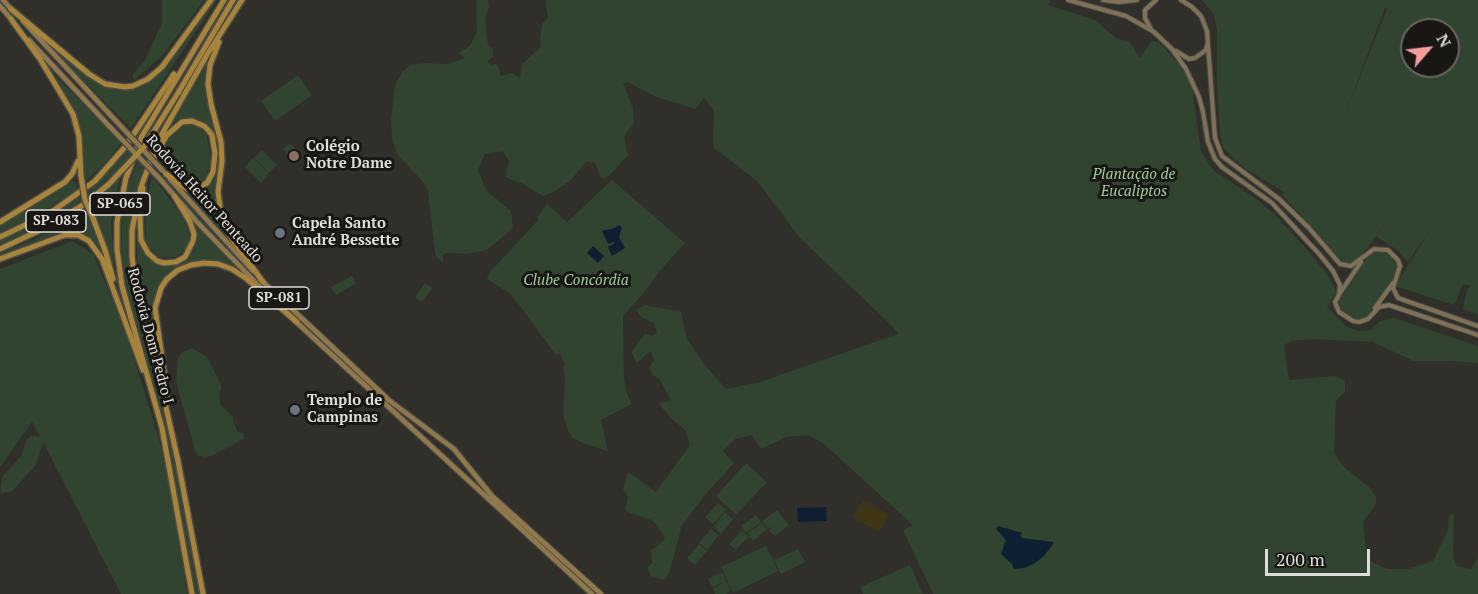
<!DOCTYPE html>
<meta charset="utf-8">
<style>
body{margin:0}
#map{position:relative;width:1478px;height:594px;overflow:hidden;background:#312f29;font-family:"PT Serif",serif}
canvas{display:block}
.north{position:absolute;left:1400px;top:18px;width:60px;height:60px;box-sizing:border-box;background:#181714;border:2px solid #676662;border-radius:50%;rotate:62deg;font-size:16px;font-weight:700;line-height:24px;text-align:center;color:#dddcd8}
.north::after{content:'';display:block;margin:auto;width:21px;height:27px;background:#f59b9e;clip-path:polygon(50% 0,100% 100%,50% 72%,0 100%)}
.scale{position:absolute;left:1265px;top:549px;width:105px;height:27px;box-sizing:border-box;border:3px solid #dddcd8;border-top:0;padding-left:8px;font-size:18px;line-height:21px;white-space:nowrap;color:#dddcd8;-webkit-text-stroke:4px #181714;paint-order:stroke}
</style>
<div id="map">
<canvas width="1478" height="594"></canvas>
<div class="north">N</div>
<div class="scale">200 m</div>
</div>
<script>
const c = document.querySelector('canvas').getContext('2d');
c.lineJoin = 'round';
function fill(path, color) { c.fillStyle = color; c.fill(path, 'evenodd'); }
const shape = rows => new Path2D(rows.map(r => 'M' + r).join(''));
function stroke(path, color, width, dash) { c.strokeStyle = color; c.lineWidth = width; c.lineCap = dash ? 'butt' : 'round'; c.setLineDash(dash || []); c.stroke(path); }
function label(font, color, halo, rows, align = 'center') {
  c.font = font + ' "PT Serif",serif'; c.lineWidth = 6; c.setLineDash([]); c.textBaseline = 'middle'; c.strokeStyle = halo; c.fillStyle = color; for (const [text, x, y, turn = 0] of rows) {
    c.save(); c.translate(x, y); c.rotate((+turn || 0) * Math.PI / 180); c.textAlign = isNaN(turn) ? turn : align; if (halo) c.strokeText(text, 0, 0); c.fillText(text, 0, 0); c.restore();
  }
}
fill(shape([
 [162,0,204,0,162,56,134,80,132,75,145,60,162,23],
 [213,0,217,0,131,128,41,38,41,37,108,87,124,89,150,80],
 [476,0,488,0,489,7,485,18,488,45,493,49,493,56,487,62,491,65,496,64,498,66,501,76,512,73,520,78,522,64,541,47,540,39,542,24,548,17,545,0,1050,0,1048,5,1095,20,1117,39,1129,41,1140,58,1152,41,1159,42,1180,65,1192,87,1201,151,1213,170,1258,200,1277,217,1304,246,1330,278,1336,292,1327,307,1347,327,1360,331,1371,330,1380,321,1394,318,1478,346,1478,363,1450,361,1414,361,1372,342,1310,339,1292,341,1284,345,1289,380,1335,376,1345,381,1345,391,1336,401,1334,453,1345,468,1369,487,1376,497,1376,504,1363,522,1366,551,1372,562,1387,569,1408,569,1433,561,1448,530,1449,516,1454,513,1453,556,1457,566,1471,569,1477,559,1478,554,1478,594,933,594,903,530,913,525,824,444,809,435,786,437,761,449,752,435,735,439,723,451,734,463,705,495,682,525,669,574,664,580,651,576,647,568,652,563,651,550,659,545,665,538,657,525,651,520,625,511,628,497,623,489,628,472,656,492,690,445,686,431,671,418,658,403,671,401,660,380,653,375,649,368,654,359,650,351,637,363,631,352,645,334,653,336,657,332,654,323,641,317,636,310,645,305,681,312,687,339,704,364,726,389,757,383,898,334,893,327,800,238,757,181,713,147,714,111,704,98,695,109,657,97,638,88,629,82,623,83,633,109,634,123,624,137,628,155,609,176,601,178,595,163,586,162,570,181,555,191,543,196,523,184,505,177,509,162,503,151,485,154,478,170,482,180,487,191,511,211,513,228,487,250,467,254,446,253,443,255,443,262,438,259,435,253,428,191,424,183,396,153,392,137,391,120,395,85,403,71,410,65,426,63,448,64,465,58,458,53,470,46,477,32],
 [1005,527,1015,532,1022,532,1021,538,1053,545,1044,556,1012,564,1006,559],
 [1202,0,1478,0,1478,315,1463,309,1467,289,1471,286,1463,284,1454,305,1395,286,1433,226,1408,262,1398,251,1376,236,1420,173,1368,247,1354,262,1349,264,1344,263,1339,259,1322,238,1282,195,1284,192,1243,167,1232,157,1223,147,1220,133,1217,81,1217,31,1214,15],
 [1386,8,1387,9,1345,114,1385,8],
 [1412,30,1448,30,1448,66,1412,66],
 [208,60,207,78,220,146,218,205,229,239,183,190,190,192,204,189,214,176,218,155,214,134,207,124,196,119,183,119,172,123],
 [51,71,121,143,106,162,84,183,80,129,73,109],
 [298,75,312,95,275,121,261,101],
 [187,125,198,127,206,134,210,151,210,163,206,177,197,184,187,185,178,179,158,157,172,135,177,130],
 [291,143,301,156,293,162,283,149],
 [127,148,133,155,111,178,88,198,86,192,107,172],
 [262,150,277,165,269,173,254,158],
 [253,158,269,174,261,183,245,167],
 [138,160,144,167,135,197,130,227,130,257,133,291,170,434,201,594,196,594,158,398,130,301,124,270,121,247,122,215,128,186],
 [163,175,196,213,285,306,284,307,194,215,163,179],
 [152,176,182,215,188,228,189,239,187,248,176,257,159,257,150,248,146,241,145,208],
 [121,177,115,198,111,224,114,264,124,314,108,252,90,203],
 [612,180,685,243,658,273,643,294,623,316,624,378,626,391,632,404,601,420,608,451,583,443,573,438,568,431,563,414,565,379,563,367,565,365,560,354,556,355,511,294,487,279,490,272,539,219,537,217,547,204,567,222],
 [75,181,78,190,33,217,0,232,0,224,67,183],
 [80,196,82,203,57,219,0,246,0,239,40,221],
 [84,209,97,233,105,256,103,257,95,243,85,236,79,233,66,233,0,257,0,253,37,238],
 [196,226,239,270,239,272,205,261,197,261,179,267,160,285,154,299,153,314,160,369,140,293,136,233,141,248,148,258,161,265,172,265,183,261,193,251,196,242],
 [72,241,93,254,125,330,159,439,171,490,187,594,121,594,43,442,36,465,12,491,0,494,2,477,21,456,27,439,31,436,40,436,32,422,0,467,0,269],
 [1381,251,1388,252,1395,258,1398,266,1397,273,1368,317,1361,320,1354,319,1340,310,1339,300,1369,255],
 [352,276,356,283,336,295,331,287],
 [425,283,433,288,422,302,415,297],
 [192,348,207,357,222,387,219,394,221,405,233,417,233,422,238,432,243,433,244,439,211,456,204,457,198,455,195,450,176,382,178,358,181,353],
 [746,463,767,482,736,515,716,496],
 [718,503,726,510,713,524,705,517],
 [777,510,789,525,775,536,769,530,772,526,768,529,762,521],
 [725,512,733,519,721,534,713,527],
 [756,515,761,522,746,533,741,526],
 [762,522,767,529,753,541,747,534],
 [711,529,719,535,707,550,699,543],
 [742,530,748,537,736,550,729,544],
 [699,544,707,551,695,565,687,558],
 [766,546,778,571,733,593,721,567],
 [798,549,805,562,781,574,774,560],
 [910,565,923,594,863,594,860,587],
 [722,572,726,581,712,587,708,579],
 [726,581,731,591,725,594,715,594,713,588]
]), '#31442f');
fill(shape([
 [863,500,889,515,879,532,853,517]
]), '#3f3616');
fill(shape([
 [618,225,622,227,619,237,625,248,612,256,608,247,615,243,614,242,608,244,602,231,615,228],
 [593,246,604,256,598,263,587,253],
 [826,507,827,521,798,522,797,508],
 [998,526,1022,533,1020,535,1022,538,1054,542,1044,556,1035,563,1025,568,1014,569,1012,564,1001,554,1006,540,996,529]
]), '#0e1f34');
const secondary = shape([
 [1068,0,1126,16,1154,32,1172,49,1186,69,1199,97,1203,112,1208,142,1215,159,1222,167,1272,203,1320,255,1333,271,1340,285,1339,295,1335,302,1339,312,1353,321,1359,322,1368,319,1379,307,1389,305,1478,335],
 [1103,0,1119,2,1137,0],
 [1181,0,1192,7,1201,16,1207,31,1215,138,1222,156,1279,199,1309,228,1340,264,1351,266,1374,249,1388,250,1398,260,1400,266,1393,288,1398,298,1478,326],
 [1151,29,1145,18,1145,10,1156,0],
 [1176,51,1189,59,1195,58,1206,50,1208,42],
 [1340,293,1361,262],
 [1375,308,1393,283]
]);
const primary = shape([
 [3,0,13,11],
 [0,6,12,20],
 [23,21,117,122],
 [29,40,110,127],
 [160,179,198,223,264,291],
 [170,179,253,271],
 [260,279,390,401,454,449,492,496,601,594],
 [294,320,592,594]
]);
const highway = shape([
 [11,9,89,74,105,84,125,87,133,86,148,79,162,67,211,0],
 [11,19,40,59,73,114,79,136,81,176],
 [219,42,210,65,208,84,211,104,221,142,222,161,218,192,220,207,230,236,263,282],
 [178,93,233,0],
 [153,159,167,135,182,122,192,121,204,126,208,130,212,135,215,153,213,172,207,183,197,188,187,189,166,174],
 [143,188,140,215,141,240,148,253,157,261,164,263,176,262,185,257,193,241,194,234,190,222,175,197],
 [93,218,105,250,113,279],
 [0,222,65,182,72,174,78,161],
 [0,237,50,213,95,181,125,147,174,74],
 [0,249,47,227,83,205,108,185],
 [0,259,65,235,78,235,89,241,102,259,143,370],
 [168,400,155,308,161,288,167,279,178,270,191,265,204,263,218,264,232,269,247,279,297,322],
 [192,594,162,428,122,286,117,249,117,222,126,178,142,136,224,0],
 [203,594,178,461,159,376,137,299,132,256,132,230,141,187,158,141,208,53,242,0]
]);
stroke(secondary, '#4c4a45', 6);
stroke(primary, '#4c4a45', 7);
stroke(highway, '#4c4a45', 8);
stroke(secondary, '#7e7157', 4);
stroke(primary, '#8f794c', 4.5);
stroke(highway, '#a7843c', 5);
const primaryBridge = shape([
 [117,122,163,171],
 [110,127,160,179]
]);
const highwayBridge = shape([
 [81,176,85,200,93,218],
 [108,185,144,147,178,93]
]);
stroke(primaryBridge, '#4c4a45', 7, []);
stroke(highwayBridge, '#4c4a45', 8, []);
stroke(primaryBridge, '#8f794c', 4.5);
stroke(highwayBridge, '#a7843c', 5);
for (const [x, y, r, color] of [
 [294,156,6,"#8d6e63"],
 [280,233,6,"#6b7280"],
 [295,410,6,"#6b7280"]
]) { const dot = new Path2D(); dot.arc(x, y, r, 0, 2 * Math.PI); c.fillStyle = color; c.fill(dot); stroke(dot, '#181714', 2); }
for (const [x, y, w] of [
 [120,204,60],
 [56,221,60],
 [279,298,60]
]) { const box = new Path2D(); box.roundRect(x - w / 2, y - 11, w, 22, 4.5); c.fillStyle = '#181714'; c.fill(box); stroke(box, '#dddcd8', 1.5); }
label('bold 14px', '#dddcd8', null, [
 ["SP-065",120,204],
 ["SP-083",56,221],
 ["SP-081",279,298]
]);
label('bold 15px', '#dddcd8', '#181714', [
 ["Colégio",306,147],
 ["Notre Dame",306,164],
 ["Capela Santo",292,224],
 ["André Bessette",292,241],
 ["Templo de",307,401],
 ["Campinas",307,418]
], 'left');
label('italic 15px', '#a2cb9e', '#181714', [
 ["Plantação de",1134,175],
 ["Eucaliptos",1134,192],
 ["Clube Concórdia",576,281]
]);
label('15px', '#dddcd8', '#181714', [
 ["Rodovia Heitor Penteado",204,199,48],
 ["Rodovia Dom Pedro I",150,336,75]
]);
</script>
